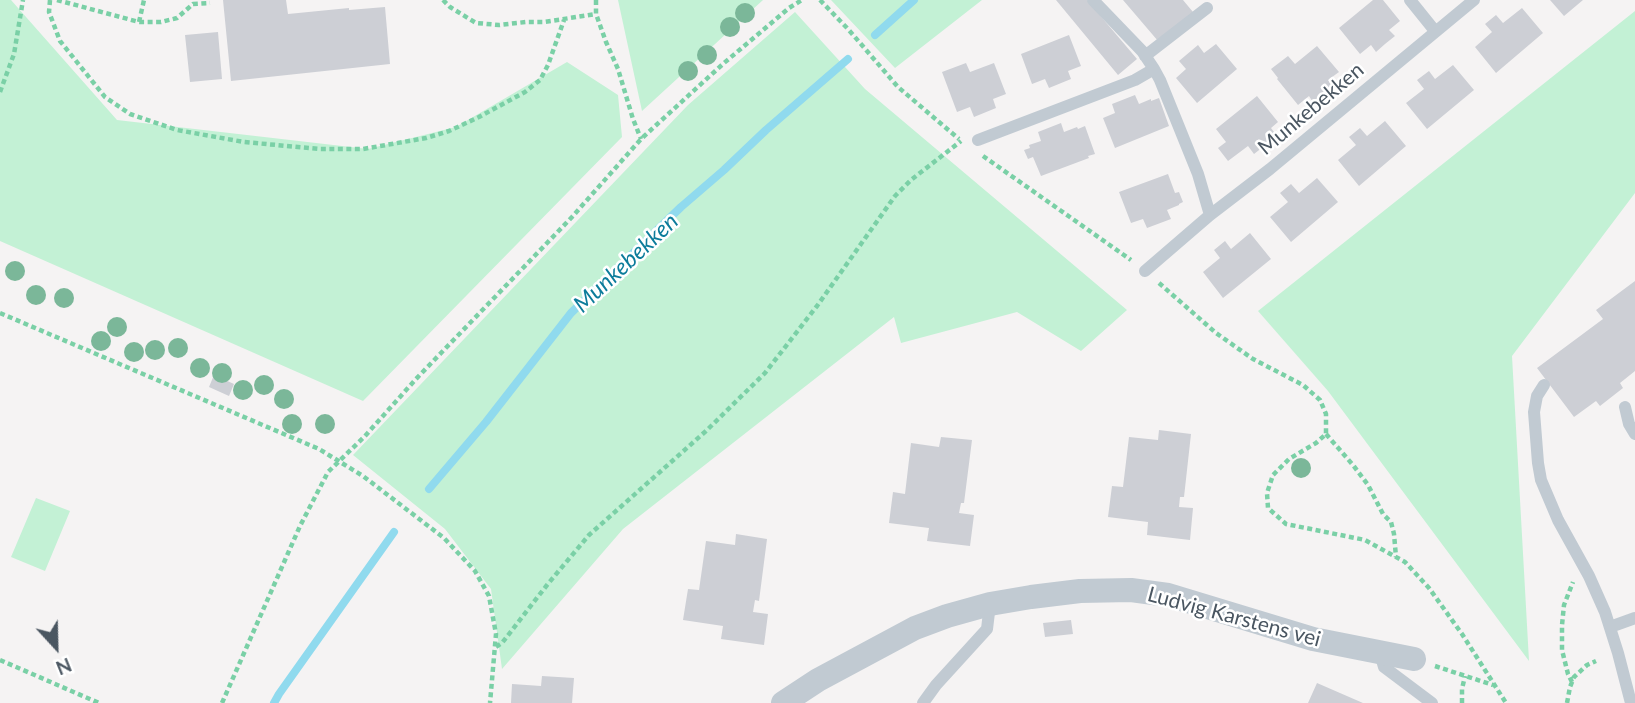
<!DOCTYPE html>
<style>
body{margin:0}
#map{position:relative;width:1635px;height:703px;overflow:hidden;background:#f5f3f3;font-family:Lato,sans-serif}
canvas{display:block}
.north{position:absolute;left:21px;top:612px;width:70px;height:70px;-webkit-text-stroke:5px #fff;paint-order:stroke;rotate:158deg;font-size:19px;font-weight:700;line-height:28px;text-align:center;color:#4a5661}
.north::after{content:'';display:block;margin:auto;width:24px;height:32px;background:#4a5661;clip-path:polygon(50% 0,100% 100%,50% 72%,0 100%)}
</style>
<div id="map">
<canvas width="1635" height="703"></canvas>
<div class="north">N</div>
</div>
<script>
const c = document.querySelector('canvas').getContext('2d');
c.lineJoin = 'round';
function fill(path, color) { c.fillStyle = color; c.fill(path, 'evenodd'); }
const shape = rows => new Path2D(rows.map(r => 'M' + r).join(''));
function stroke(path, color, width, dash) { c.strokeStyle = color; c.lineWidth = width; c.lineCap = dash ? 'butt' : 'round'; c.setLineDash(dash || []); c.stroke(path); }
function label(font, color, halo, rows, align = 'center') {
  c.font = font + ' Lato,sans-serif'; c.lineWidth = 5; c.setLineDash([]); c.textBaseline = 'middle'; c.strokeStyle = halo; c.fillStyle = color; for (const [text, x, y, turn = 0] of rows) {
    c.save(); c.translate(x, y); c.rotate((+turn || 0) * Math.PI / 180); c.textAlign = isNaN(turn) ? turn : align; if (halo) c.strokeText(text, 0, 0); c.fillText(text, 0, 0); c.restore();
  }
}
fill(shape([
 [0,0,11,0,117,120,368,149,456,127,567,62,618,95,622,137,363,401,0,241],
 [618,0,763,0,642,111],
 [831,0,982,0,895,68],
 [1635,11,1635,193,1512,356,1529,661,1328,391,1258,311],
 [795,12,865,89,1127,310,1081,351,1017,312,901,343,894,317,623,529,502,669,491,589,445,529,353,455,688,105],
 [36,498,70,511,45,571,11,557]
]), '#c3f1d5');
stroke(shape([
 [875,35,914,0],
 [429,489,486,422,571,313,681,207,724,170,766,130,848,59],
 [274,703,279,694,394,532]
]), '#90daee', 8);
fill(shape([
 [223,0,286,0,288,14,349,8,349,10,385,7,390,64,231,81],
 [1056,0,1087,0,1137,59,1118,75],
 [1123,0,1183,0,1193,12,1158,41],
 [1373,0,1383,0,1400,21,1389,30,1395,36,1385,44,1376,52,1371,45,1360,54,1339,28],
 [1550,0,1583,0,1564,16],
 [1522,8,1543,33,1496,73,1475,47,1492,32,1485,24,1496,15,1503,23],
 [218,32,222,79,190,82,185,35],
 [1069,35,1081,66,1068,71,1071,79,1049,88,1045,79,1032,84,1021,54],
 [1216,44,1237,69,1197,103,1176,78,1186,69,1179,61,1198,45,1204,53],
 [1317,46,1339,72,1328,80,1334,88,1314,104,1309,96,1298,105,1277,79,1278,78,1271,69,1288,56,1295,64],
 [966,63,970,72,994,63,1006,94,993,99,996,108,974,117,970,107,957,112,942,72],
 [1453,65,1474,90,1427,129,1406,103,1424,89,1417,80,1429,71,1435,79],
 [1135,95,1139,104,1151,99,1151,101,1159,98,1169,126,1115,148,1103,118,1115,113,1112,104],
 [1257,96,1278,122,1271,128,1277,136,1254,154,1248,146,1228,161,1218,148,1226,142,1216,129],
 [1385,121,1406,146,1359,186,1338,160,1356,145,1349,137,1360,128,1367,136],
 [1061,123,1064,132,1077,127,1078,129,1085,126,1095,154,1088,156,1089,158,1041,176,1033,157,1028,159,1024,150,1030,148,1029,145,1041,141,1038,132],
 [1168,174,1175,193,1179,192,1183,202,1179,204,1179,205,1167,210,1171,219,1147,228,1143,219,1131,223,1119,192],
 [1317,178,1338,202,1291,242,1270,217,1288,202,1280,193,1291,184,1299,193],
 [1250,233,1271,259,1223,298,1203,272,1220,258,1214,250,1225,241,1231,249],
 [1635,281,1635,371,1620,383,1623,388,1600,406,1596,401,1574,417,1537,368,1603,319,1596,310],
 [214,375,234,384,229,396,209,387],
 [1159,430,1191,434,1184,497,1180,497,1179,507,1193,508,1190,540,1147,535,1148,522,1108,517,1112,486,1123,487,1129,437,1158,440],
 [941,437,972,440,964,503,961,503,959,513,974,515,970,546,927,541,929,528,889,523,893,492,905,494,911,443,939,447],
 [736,534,767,539,759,601,755,600,753,612,768,614,764,645,721,639,723,626,683,620,688,589,699,590,706,541,735,545],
 [1071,620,1073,634,1045,637,1043,623],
 [542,676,574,678,572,703,511,703,512,684,541,686],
 [1317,683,1363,703,1308,703]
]), '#cdcfd5');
stroke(shape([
 [50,0,49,12,60,41,105,97,130,114,177,130,244,142,320,149,363,149,426,138,449,131,479,117,525,92,540,80,548,65,564,20],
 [57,0,139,22,161,22,177,18,193,4,210,3],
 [443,0,450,7,476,23,499,25,526,22,544,22,596,14],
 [596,0,596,14,606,42,618,69,633,119,641,139],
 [820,0,848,29,898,87,959,139],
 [139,22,144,0],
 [0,92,14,54,23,0],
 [983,156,1131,260],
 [1159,283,1216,333,1253,359,1303,385,1320,400,1326,414,1326,434,1316,443,1289,459,1273,475,1267,493,1268,508,1286,524,1365,540,1405,562,1429,588,1462,634,1506,703],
 [0,313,319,449,363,476,444,538,475,571,489,596,496,634,490,703],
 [1326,434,1353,465,1368,485,1383,514,1391,522,1394,534,1396,557],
 [496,647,502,643,547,585,589,535,706,431,765,373,817,306,895,196,911,180,961,141],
 [0,660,99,703],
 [1435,666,1493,685],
 [1572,682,1568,674,1562,650,1562,625,1564,605,1573,582],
 [222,703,300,526,328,472,365,436,416,379,572,217,641,139,724,63,789,8,802,0],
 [1462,703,1462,689,1465,676],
 [1567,703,1570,687,1574,677,1587,665,1596,661]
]), '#7ad0a6', 4.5, [5, 3.5]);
stroke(shape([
 [1093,0,1142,51,1154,69],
 [1410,0,1435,31],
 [1145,56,1207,8],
 [978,140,1135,80,1154,69,1160,80,1198,174,1210,215],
 [1145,271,1210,215,1270,169,1474,0],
 [1544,385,1537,396,1534,412,1538,463,1541,480,1558,520,1589,576,1605,612,1618,653,1631,703],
 [1625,407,1629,424,1635,434],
 [1610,627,1635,618],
 [1380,653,1384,667,1432,703],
 [923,703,936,685,987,629,990,604]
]), '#c1cad2', 12);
stroke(shape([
 [783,703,818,680,915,628,947,616,990,604,1031,597,1080,591,1131,590,1168,595,1313,639,1414,659]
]), '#c1cad2', 24);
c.fillStyle = '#7bb799';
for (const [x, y] of [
 [745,13],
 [730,27],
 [707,55],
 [688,71],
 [15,271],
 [36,295],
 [64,298],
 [117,327],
 [101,341],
 [178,348],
 [155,350],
 [134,352],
 [200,368],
 [222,373],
 [264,385],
 [243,390],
 [284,399],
 [292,424],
 [325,424],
 [1301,468]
]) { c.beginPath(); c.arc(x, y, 10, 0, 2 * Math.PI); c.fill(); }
label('21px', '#4a5661', '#fff', [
 ["Munkebekken",1311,109,-40],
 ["Ludvig Karstens vei",1234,617,15]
]);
label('italic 23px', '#0c7c9b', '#fff', [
 ["Munkebekken",626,263,-43]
]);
</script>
